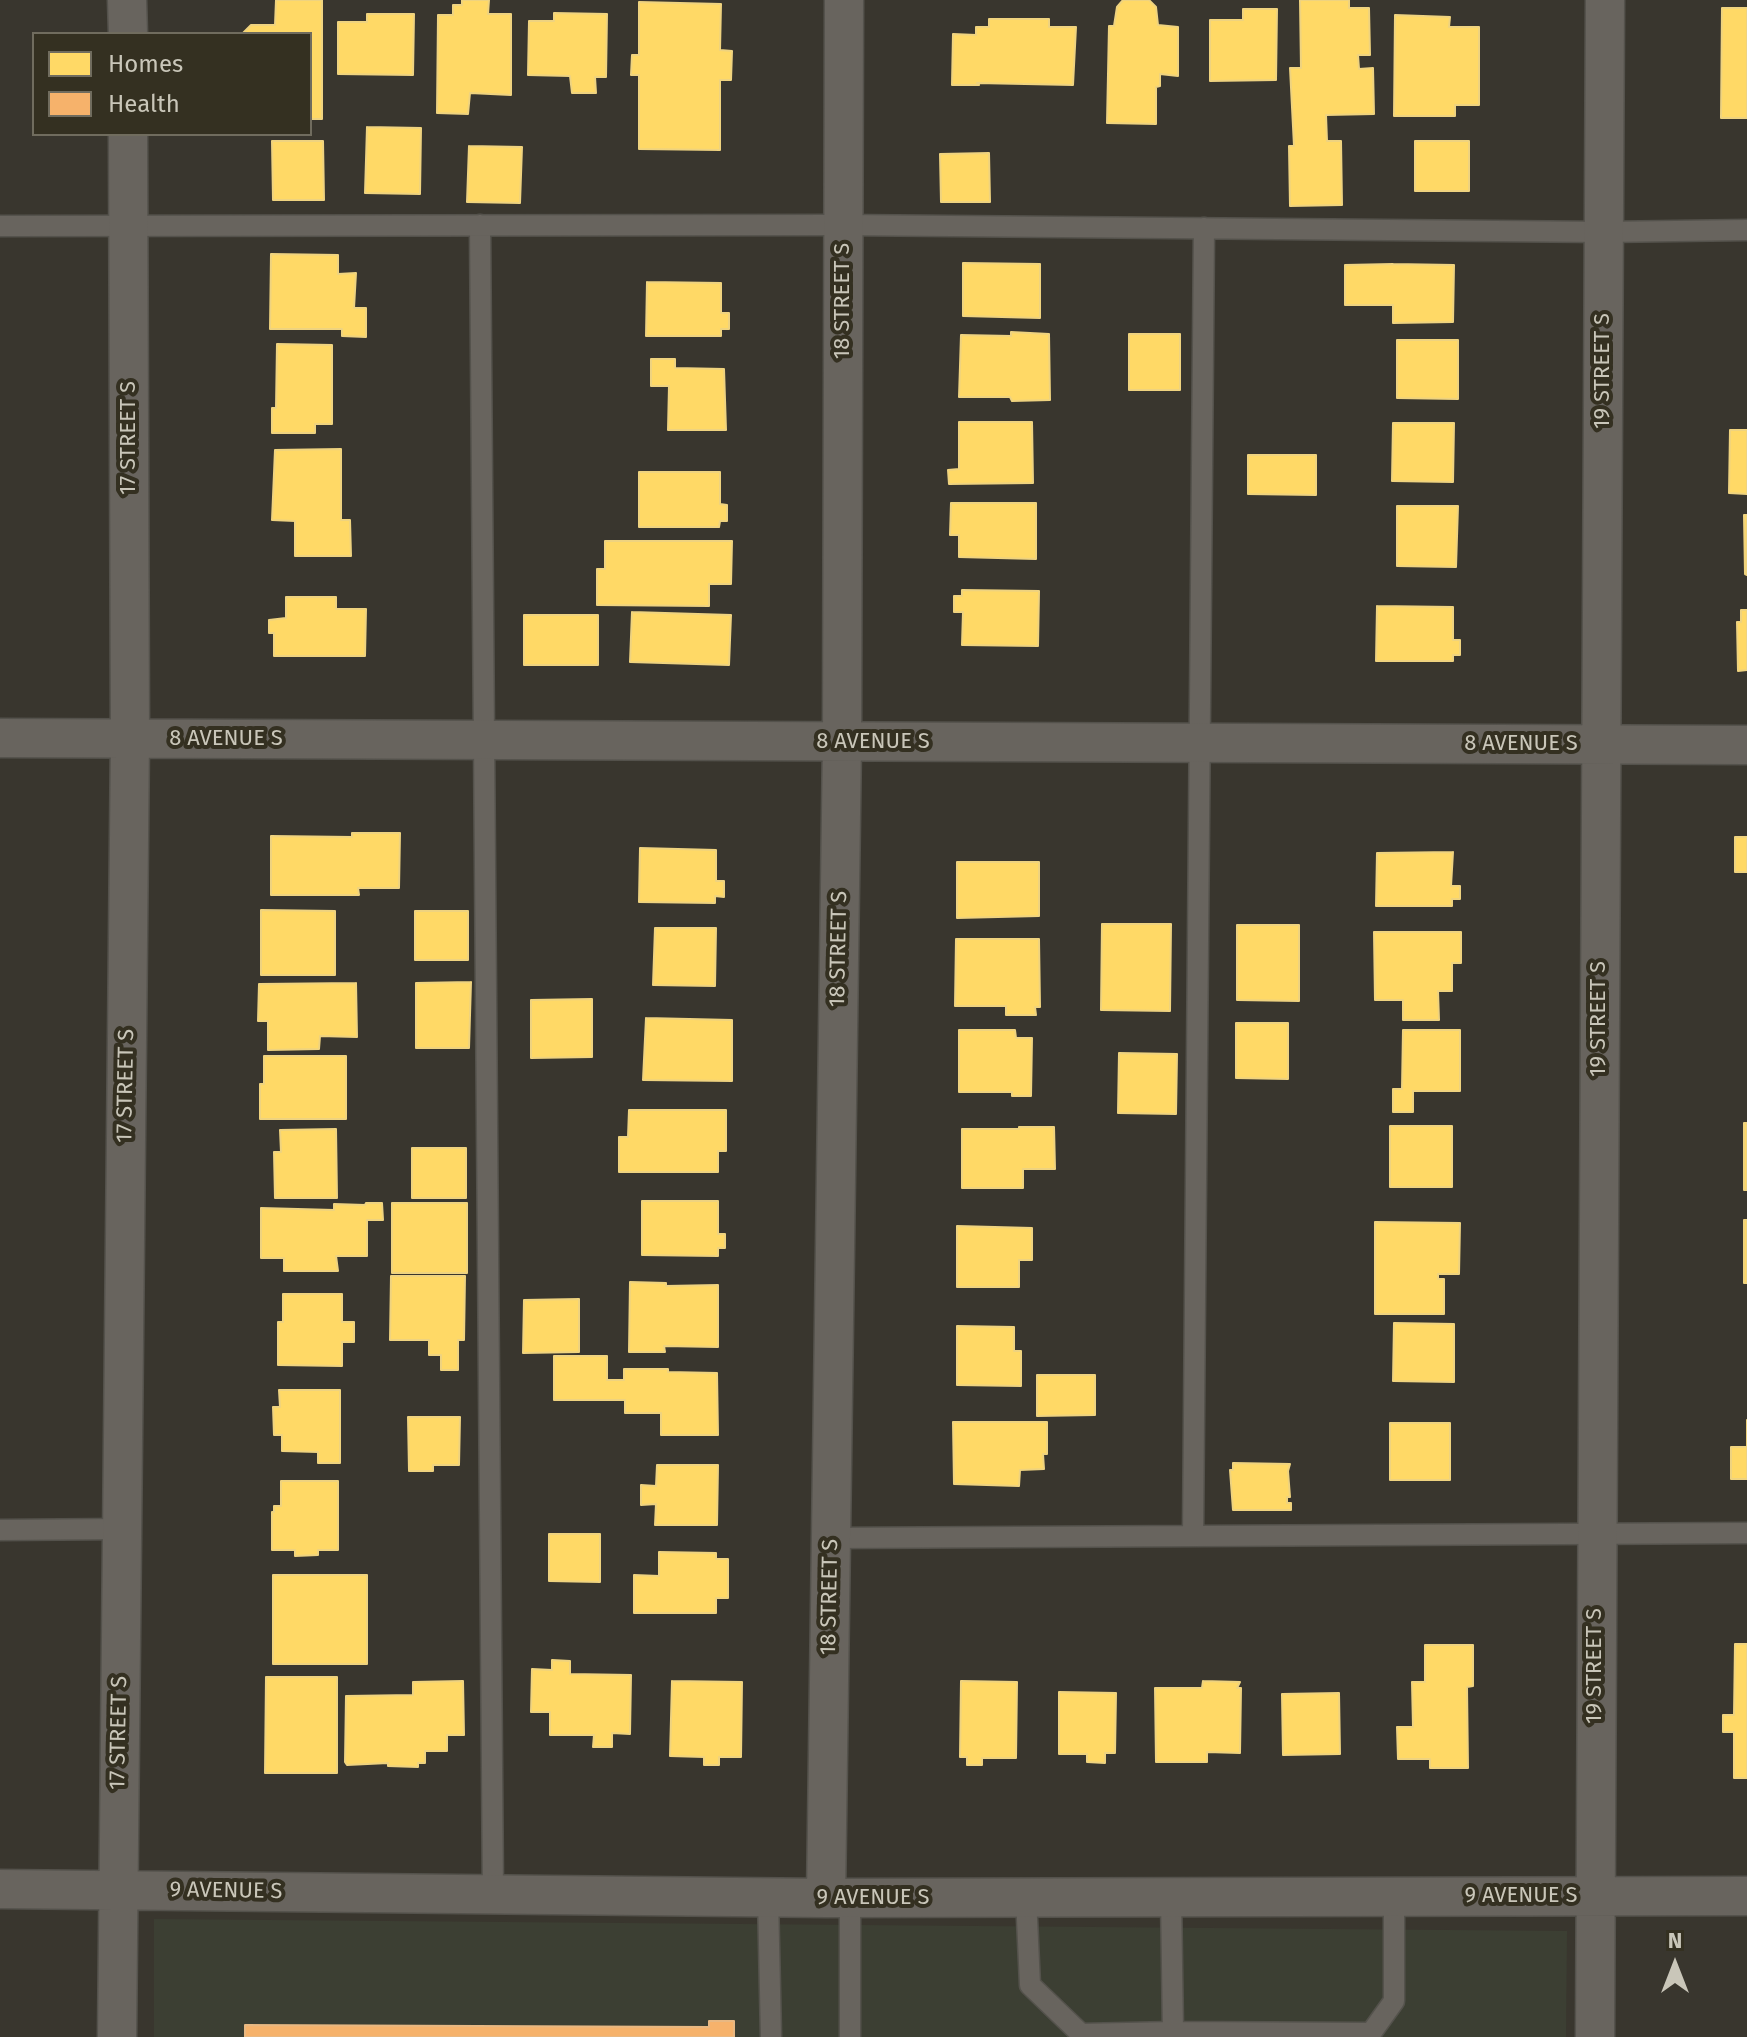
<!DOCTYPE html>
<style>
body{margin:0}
#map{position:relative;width:1747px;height:2037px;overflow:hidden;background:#39362e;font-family:"Fira Sans",sans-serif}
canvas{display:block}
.legend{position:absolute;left:32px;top:32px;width:280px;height:104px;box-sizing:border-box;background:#343021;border:2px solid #706c5e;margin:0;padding:10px 14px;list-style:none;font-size:24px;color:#c9c6b9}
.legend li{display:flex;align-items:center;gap:16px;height:40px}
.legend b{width:40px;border:2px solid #706c5e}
.north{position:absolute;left:1635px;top:1925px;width:80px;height:80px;-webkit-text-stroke:6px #343021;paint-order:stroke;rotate:0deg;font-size:22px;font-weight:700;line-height:32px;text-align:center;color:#c9c6b9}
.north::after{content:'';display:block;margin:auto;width:28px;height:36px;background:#c9c6b9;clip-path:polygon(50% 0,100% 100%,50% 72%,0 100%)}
</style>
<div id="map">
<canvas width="1747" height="2037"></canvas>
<ul class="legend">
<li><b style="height:22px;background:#ffd966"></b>Homes</li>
<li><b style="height:22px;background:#f6b26b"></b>Health</li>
</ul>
<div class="north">N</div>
</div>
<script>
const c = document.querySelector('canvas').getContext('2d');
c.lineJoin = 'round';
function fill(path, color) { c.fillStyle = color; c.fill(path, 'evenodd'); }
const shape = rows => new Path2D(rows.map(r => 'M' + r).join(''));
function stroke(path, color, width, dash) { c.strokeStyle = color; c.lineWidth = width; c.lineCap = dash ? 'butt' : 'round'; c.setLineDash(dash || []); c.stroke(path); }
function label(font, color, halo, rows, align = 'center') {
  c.font = font + ' "Fira Sans",sans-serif'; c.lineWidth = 8; c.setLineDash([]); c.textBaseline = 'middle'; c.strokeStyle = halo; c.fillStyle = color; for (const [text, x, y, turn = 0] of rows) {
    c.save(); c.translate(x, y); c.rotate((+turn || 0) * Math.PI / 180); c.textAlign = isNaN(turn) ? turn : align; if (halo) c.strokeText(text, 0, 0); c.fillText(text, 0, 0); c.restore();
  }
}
fill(shape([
 [154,1919,1567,1931,1566,2037,154,2037]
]), '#3c3f33');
const homes = shape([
 [276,0,322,0,322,119,310,119,310,34,242,34,251,25,275,25,276,0],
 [462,0,489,0,488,14,511,14,511,95,470,93,468,114,437,113,438,15,453,15,453,5,462,5,462,0],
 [1123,0,1149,0,1156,7,1158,25,1178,27,1178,76,1160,74,1160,86,1156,87,1156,124,1107,123,1109,26,1114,26,1117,7,1123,0],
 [1300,0,1349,0,1349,8,1369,8,1370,55,1358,55,1359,69,1373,68,1374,114,1326,115,1327,141,1341,141,1342,205,1290,206,1289,146,1294,146,1290,68,1301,68,1300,0],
 [639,2,721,4,720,50,732,51,731,80,720,80,720,150,639,149,639,75,631,75,632,55,639,55,639,2],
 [1722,8,1747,8,1747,118,1721,118,1722,8],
 [1243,9,1277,9,1276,80,1210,81,1210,20,1243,20,1243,9],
 [554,13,607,14,606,77,595,77,596,93,572,93,570,76,528,75,529,21,554,21,554,13],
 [367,14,414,14,413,75,338,74,338,22,367,22,367,14],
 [1395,15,1450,17,1449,27,1479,27,1479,105,1455,105,1455,116,1394,116,1395,15],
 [989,19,1049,19,1049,27,1076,27,1073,85,977,83,979,85,952,85,953,34,976,35,976,27,989,27,989,19],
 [367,127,421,128,420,194,365,193,367,127],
 [272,141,323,141,324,200,273,200,272,141],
 [1415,141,1469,141,1469,191,1415,191,1415,141],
 [469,146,522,147,520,203,467,202,469,146],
 [989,153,990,202,941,202,940,154,989,153],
 [271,254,338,255,338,274,356,273,354,308,366,308,366,337,342,336,342,329,270,329,271,254],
 [963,263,1040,264,1040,318,963,316,963,263],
 [1393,264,1454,265,1453,322,1393,323,1393,305,1345,305,1345,265,1393,264],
 [647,282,721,283,721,313,729,313,729,329,721,329,721,336,646,336,647,282],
 [1011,332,1049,334,1050,400,1012,401,1010,397,959,397,961,335,1011,336,1011,332],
 [1129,334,1180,334,1180,390,1129,390,1129,334],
 [1397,340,1458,340,1458,399,1397,398,1397,340],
 [277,344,332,345,332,424,315,424,315,433,272,433,272,408,276,408,277,344],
 [651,359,675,359,675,368,724,369,726,430,668,430,669,386,651,386,651,359],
 [959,422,1032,422,1033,483,949,484,948,470,959,469,959,422],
 [1393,423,1454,423,1453,482,1392,481,1393,423],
 [1730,430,1747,430,1747,494,1729,493,1730,430],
 [341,449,341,520,350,520,351,556,295,556,295,521,272,520,275,450,341,449],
 [1248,455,1316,455,1316,495,1248,494,1248,455],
 [639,472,720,472,720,504,727,505,727,521,720,521,719,527,639,527,639,472],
 [951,503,1036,503,1036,559,959,557,959,535,950,535,951,503],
 [1397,506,1458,506,1456,567,1397,566,1397,506],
 [1744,515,1747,515,1747,575,1745,574,1744,515],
 [605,541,732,541,731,584,709,584,709,606,597,605,597,569,605,569,605,541],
 [962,590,1039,591,1038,646,962,645,963,612,954,612,954,596,962,596,962,590],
 [286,597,336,597,336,609,366,609,365,656,274,656,274,633,269,633,269,620,286,618,286,597],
 [1377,606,1453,607,1453,640,1460,640,1460,655,1453,655,1453,661,1376,661,1377,606],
 [1741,610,1747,610,1747,670,1738,671,1737,622,1741,622,1741,610],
 [632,612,731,615,729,665,630,662,632,612],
 [524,615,598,615,598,665,524,665,524,615],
 [352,833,400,833,399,888,358,888,359,895,271,895,271,836,352,837,352,833],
 [1735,837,1747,837,1747,872,1735,872,1735,837],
 [640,848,716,850,716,881,724,881,724,897,715,896,715,903,639,902,640,848],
 [1453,852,1451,886,1460,886,1460,899,1452,899,1452,906,1376,906,1377,853,1453,852],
 [957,862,1039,862,1039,916,957,918,957,862],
 [261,910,335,911,335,975,261,975,261,910],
 [415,911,468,911,468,960,415,960,415,911],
 [1102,924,1171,924,1170,1011,1101,1010,1102,924],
 [1237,925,1299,925,1299,1001,1237,1000,1237,925],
 [655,928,716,928,715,986,653,985,655,928],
 [1374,932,1461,932,1461,963,1452,963,1452,991,1438,991,1439,1020,1403,1020,1403,1000,1375,1000,1374,932],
 [956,939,1039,939,1040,1007,1035,1007,1036,1015,1006,1015,1006,1006,955,1006,956,939],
 [471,982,469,1048,416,1048,416,983,471,982],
 [356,983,357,1037,320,1036,319,1049,268,1050,268,1021,258,1021,259,984,356,983],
 [592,999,592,1057,531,1058,531,1000,592,999],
 [646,1018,732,1020,732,1081,643,1080,646,1018],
 [1236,1023,1288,1023,1288,1079,1236,1078,1236,1023],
 [959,1030,1015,1030,1016,1038,1032,1038,1031,1096,1012,1096,1012,1092,959,1092,959,1030],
 [1403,1030,1460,1030,1460,1091,1413,1091,1413,1112,1393,1112,1393,1089,1402,1089,1403,1030],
 [1119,1053,1177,1054,1176,1114,1118,1113,1119,1053],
 [264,1056,346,1056,346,1119,260,1119,260,1084,264,1084,264,1056],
 [629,1110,726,1110,726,1151,718,1151,718,1172,619,1172,619,1137,628,1137,629,1110],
 [1744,1123,1747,1123,1747,1190,1744,1190,1744,1123],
 [1390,1126,1452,1126,1452,1187,1390,1187,1390,1126],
 [1019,1127,1054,1127,1055,1169,1023,1169,1023,1188,962,1188,962,1129,1019,1129,1019,1127],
 [336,1129,337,1198,275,1198,274,1152,281,1152,280,1130,336,1129],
 [412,1148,466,1148,466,1198,412,1198,412,1148],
 [642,1201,718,1201,718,1234,725,1234,725,1248,718,1248,718,1256,642,1255,642,1201],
 [366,1203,382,1203,383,1220,367,1220,367,1256,336,1256,338,1271,284,1271,284,1258,261,1258,261,1208,334,1210,334,1204,365,1205,366,1203],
 [392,1203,467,1203,467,1273,392,1273,392,1203],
 [1744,1220,1747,1220,1747,1283,1744,1283,1744,1220],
 [1375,1222,1460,1223,1459,1274,1438,1274,1438,1279,1444,1279,1444,1314,1375,1314,1375,1222],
 [957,1226,1032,1228,1032,1260,1019,1260,1019,1287,957,1287,957,1226],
 [391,1276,465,1276,464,1340,458,1340,458,1370,441,1370,441,1355,429,1355,429,1340,390,1340,391,1276],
 [630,1282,666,1283,666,1286,718,1285,718,1347,664,1346,665,1352,629,1352,630,1282],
 [283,1294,342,1294,342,1322,354,1322,354,1342,342,1342,342,1366,278,1365,278,1322,283,1322,283,1294],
 [579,1299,579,1352,523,1353,524,1300,579,1299],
 [1394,1323,1454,1324,1454,1382,1393,1381,1394,1323],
 [957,1326,1014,1327,1014,1351,1021,1351,1021,1386,957,1385,957,1326],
 [554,1356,607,1356,607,1380,624,1380,624,1369,668,1369,668,1372,717,1373,718,1435,661,1435,661,1413,625,1413,625,1400,554,1400,554,1356],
 [1037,1375,1095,1375,1095,1415,1037,1416,1037,1375],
 [279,1390,340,1390,340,1463,318,1463,318,1452,282,1451,282,1435,274,1435,273,1407,280,1407,279,1390],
 [408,1417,460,1417,459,1465,433,1465,433,1471,409,1471,408,1417],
 [1747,1420,1747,1479,1731,1479,1731,1447,1747,1447,1747,1420],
 [953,1422,1047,1422,1047,1454,1043,1454,1044,1469,1020,1470,1019,1486,954,1484,953,1422],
 [1390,1423,1450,1423,1450,1480,1390,1480,1390,1423],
 [1233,1463,1290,1464,1288,1471,1290,1497,1287,1497,1287,1503,1291,1503,1291,1510,1233,1510,1230,1470,1233,1470,1233,1463],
 [657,1465,718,1465,717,1525,655,1525,656,1504,641,1505,641,1485,656,1486,657,1465],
 [281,1481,338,1481,338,1550,318,1550,318,1555,295,1556,295,1550,272,1550,272,1512,274,1512,274,1506,281,1506,281,1481],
 [549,1534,600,1534,600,1582,549,1581,549,1534],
 [659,1552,716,1553,716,1559,728,1559,728,1598,716,1598,716,1613,634,1613,634,1575,659,1576,659,1552],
 [273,1575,367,1575,367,1664,273,1664,273,1575],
 [1735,1644,1747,1644,1747,1778,1734,1778,1734,1732,1723,1732,1723,1715,1734,1715,1735,1644],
 [1425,1645,1473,1645,1473,1686,1467,1687,1468,1768,1430,1768,1430,1759,1398,1759,1397,1727,1413,1727,1412,1682,1425,1682,1425,1645],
 [552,1660,570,1661,570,1674,631,1675,630,1734,612,1733,612,1747,593,1747,594,1735,550,1735,550,1712,531,1712,532,1669,552,1670,552,1660],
 [266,1677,337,1677,337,1773,265,1773,266,1677],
 [463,1681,464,1735,447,1735,447,1751,425,1751,425,1763,418,1763,418,1767,388,1766,388,1763,347,1765,345,1762,346,1696,413,1695,413,1682,463,1681],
 [672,1681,742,1682,741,1757,719,1757,719,1765,704,1765,704,1757,670,1756,672,1681],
 [961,1681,1017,1682,1016,1758,982,1758,982,1765,967,1765,967,1757,960,1757,961,1681],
 [1203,1681,1240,1682,1237,1688,1241,1688,1240,1753,1207,1752,1207,1762,1156,1762,1155,1688,1202,1688,1203,1681],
 [1059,1692,1116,1693,1115,1753,1105,1753,1105,1763,1087,1762,1087,1754,1059,1754,1059,1692],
 [1339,1693,1340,1754,1283,1755,1282,1694,1339,1693]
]);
fill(homes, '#ffd966');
stroke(homes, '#efd37f', 2);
const health = shape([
 [709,2021,734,2021,734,2037,245,2037,245,2025,709,2027,709,2021]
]);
fill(health, '#f6b26b');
stroke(health, '#e8b882', 2);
const service = shape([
 [480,225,493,1894],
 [0,226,843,225,1604,232,1747,230],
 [0,1530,121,1529],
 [1193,1535,1204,228],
 [831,1538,1747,1533],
 [768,1897,771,2037],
 [1026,1897,1030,1985,1081,2034,1173,2032,1174,2037],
 [1171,1897,1173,2032,1371,2033,1394,2001,1394,1897],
 [850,2037,850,1898]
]);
const minor = shape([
 [127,0,128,34],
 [0,738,1747,745],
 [0,1889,826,1898,1747,1896],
 [826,1898,842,742,844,0],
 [117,2037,130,738,128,134],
 [1595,2037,1605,0]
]);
stroke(service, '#54524c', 23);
stroke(minor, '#54524c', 41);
stroke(service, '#68645e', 20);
stroke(minor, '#68645e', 38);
label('22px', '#c9c6b9', '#343021', [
 ["18 STREET S",843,301,-90],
 ["19 STREET S",1603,371,-90],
 ["17 STREET S",129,438,-90],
 ["8 AVENUE S",226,739],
 ["8 AVENUE S",873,742],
 ["8 AVENUE S",1521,744],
 ["18 STREET S",839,949,-89],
 ["19 STREET S",1599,1019,-90],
 ["17 STREET S",126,1086,-89],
 ["18 STREET S",830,1597,-89],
 ["19 STREET S",1595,1666,-90],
 ["17 STREET S",119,1733,-89],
 ["9 AVENUE S",226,1891,1],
 ["9 AVENUE S",1521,1896],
 ["9 AVENUE S",873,1898]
]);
</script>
